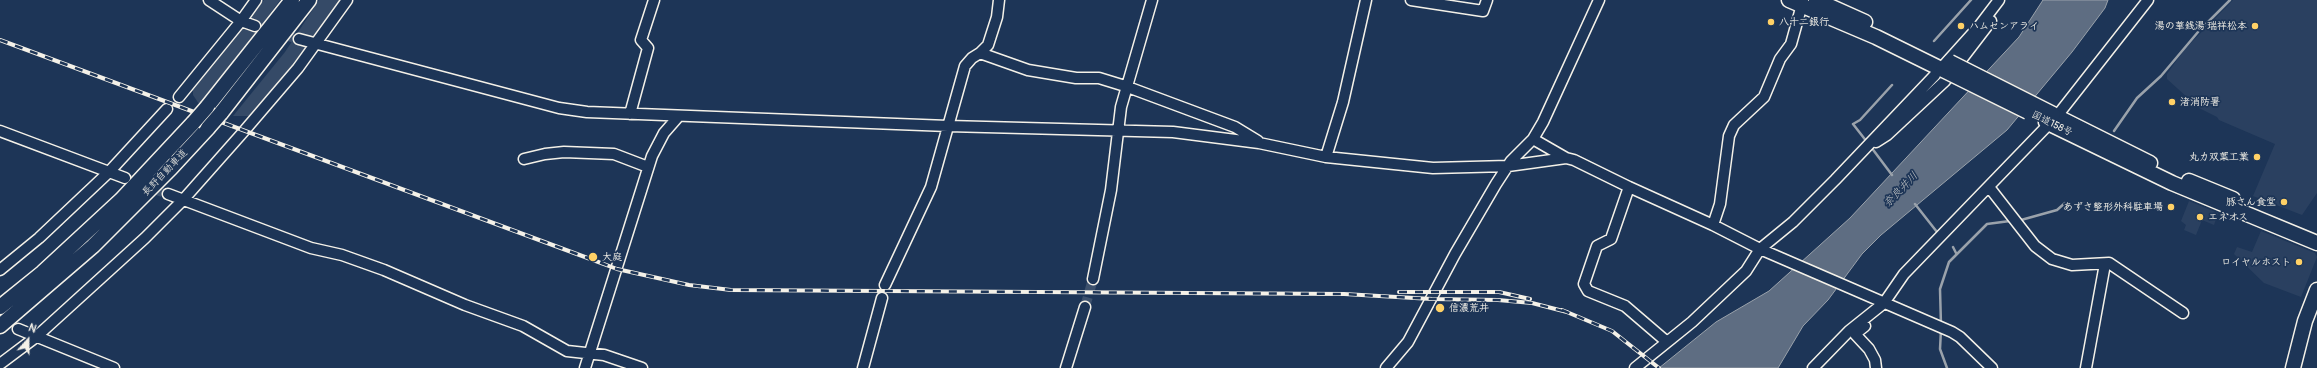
<!DOCTYPE html>
<meta charset="utf-8">
<style>
body{margin:0}
#map{position:relative;width:2317px;height:368px;overflow:hidden;background:#1d3557;font-family:Pangolin,sans-serif}
canvas{display:block}
.north{position:absolute;left:8px;top:320px;width:40px;height:40px;-webkit-text-stroke:3px #1d3557;paint-order:stroke;rotate:21deg;font-size:11px;font-weight:700;line-height:16px;text-align:center;color:#f4f1e8}
.north::after{content:'';display:block;margin:auto;width:14px;height:18px;background:#f4f1e8;clip-path:polygon(50% 0,100% 100%,50% 72%,0 100%)}
</style>
<div id="map">
<canvas width="2317" height="368"></canvas>
<div class="north">N</div>
</div>
<script>
const c = document.querySelector('canvas').getContext('2d');
c.lineJoin = 'round';
function fill(path, color) { c.fillStyle = color; c.fill(path, 'evenodd'); }
const shape = rows => new Path2D(rows.map(r => 'M' + r).join(''));
function stroke(path, color, width, dash) { c.strokeStyle = color; c.lineWidth = width; c.lineCap = dash ? 'butt' : 'round'; c.setLineDash(dash || []); c.stroke(path); }
function label(font, color, halo, rows, align = 'center') {
  c.font = font + ' Pangolin,"Klee One",sans-serif'; c.lineWidth = 3.5; c.setLineDash([]); c.textBaseline = 'middle'; c.strokeStyle = halo; c.fillStyle = color; for (const [text, x, y, turn = 0] of rows) {
    c.save(); c.translate(x, y); c.rotate((+turn || 0) * Math.PI / 180); c.textAlign = isNaN(turn) ? turn : align; if (halo) c.strokeText(text, 0, 0); c.fillText(text, 0, 0); c.restore();
  }
}
fill(shape([
 [2233,0,2317,0,2317,193,2302,215,2253,196,2275,144,2219,120,2217,117,2199,108,2167,79,2167,74,2184,50],
 [2189,201,2218,213,2214,225,2202,220,2196,235,2184,230,2186,225,2181,221],
 [2261,231,2315,253,2317,257,2301,297,2264,283,2234,254,2237,247,2252,252]
]), '#2a4060');
fill(shape([
 [264,0,280,0,239,56,199,104,193,95,193,89],
 [319,0,343,0,259,107,249,116,233,116,285,52]
]), '#354a67');
const water = shape([
 [2043,0,2108,0,2105,8,2072,52,2007,130,1881,235,1862,254,1828,300,1803,326,1778,368,1659,368,1716,322,1769,291,1850,218,2019,37,2043,0]
]);
fill(water, '#5e6d82');
stroke(water, '#9aa2ab', 1);
stroke(shape([
 [2204,26,2230,0],
 [1934,41,1971,0],
 [2114,131,2137,98,2161,76,2198,32],
 [1867,142,1853,124,1860,120,1892,85],
 [1871,147,1892,175],
 [1915,204,1937,232],
 [2021,220,2057,210,2065,203],
 [1953,247,1956,253],
 [1941,325,1940,289,1949,262,1987,224,2010,221],
 [1941,330,1940,349,1947,368]
]), '#9aa2ab', 2.5);
stroke(shape([
 [255,26,299,39],
 [125,178,168,194],
 [1085,307,1093,279]
]), '#3d516d', 10, [10, 5]);
const minor = shape([
 [209,0,241,21,255,26],
 [1411,0,1483,11,1487,0],
 [299,39,559,108,587,112,948,126,1173,132,1259,143,1326,157,1433,168,1508,166,1566,158,1574,160,1629,187,1713,225,1760,249,1952,332,1960,337,1992,368],
 [980,53,1028,70,1076,78,1099,78,1125,86,1235,127,1258,141],
 [179,97,241,21,256,0],
 [630,114,648,48,641,40,654,0],
 [2057,116,2148,0],
 [0,131,125,178],
 [1533,139,1566,158],
 [1876,142,1887,135,1945,81,1991,21],
 [1326,157,1343,102,1366,0],
 [524,159,545,154,564,152,614,154,648,167],
 [1629,187,1611,239,1597,246,1584,284,1588,291,1625,306,1667,342],
 [1989,187,2035,246,2052,259,2072,265,2109,263,2183,313],
 [168,194,311,248,342,255,384,270,465,305,523,326,567,351,604,355,642,368],
 [1713,225,1720,204,1729,136,1734,125,1764,97,1780,59,1791,44,1803,1],
 [0,270,39,238,109,172,167,109],
 [1093,279,1111,190,1121,107,1152,0],
 [885,285,931,187,965,66,972,58,980,53,988,45,997,17,999,0],
 [1865,326,1855,334,1869,349,1875,360,1876,368],
 [18,329,114,368],
 [0,364,36,337,145,238,183,200,245,130,298,68,347,0],
 [585,368,652,156,664,133,678,117],
 [863,368,882,298],
 [1066,368,1085,307],
 [1386,368,1408,342,1455,254,1496,184,1511,161,1533,139,1543,122,1599,0],
 [1635,368,1692,322,1746,271,1760,249,1793,222,1835,180,1935,75,1980,25,1999,0],
 [1813,368,1849,331,1884,303,1904,274,2050,123],
 [2086,368,2105,264]
]);
const highway = shape([
 [1789,0,1876,37,1943,70],
 [1816,0,1865,22],
 [207,107,292,0],
 [221,113,309,0],
 [2058,117,2150,163],
 [2046,122,2172,183,2317,243],
 [2189,181,2233,199],
 [0,307,42,273,121,200,193,123],
 [0,326,93,246,171,168,208,128],
 [2293,368,2305,321,2317,290]
]);
stroke(minor, '#f4f1e8', 13);
stroke(highway, '#f4f1e8', 17);
stroke(minor, '#1d3557', 10);
stroke(highway, '#1d3557', 14);
const rail = shape([
 [0,40,593,260,617,269,689,285,731,290,1344,294,1432,299,1498,300,1532,303,1567,312],
 [1399,292,1499,292,1530,299],
 [1562,310,1612,331,1659,368]
]);
stroke(rail, '#f4f1e8', 4);
stroke(rail, '#1d3557', 2.5, [8]);
const highwayBridge = shape([
 [1950,62,2053,114],
 [1943,70,2028,112],
 [193,123,207,107],
 [208,128,221,113]
]);
stroke(highwayBridge, '#f4f1e8', 17, []);
stroke(highwayBridge, '#1d3557', 14);
for (const [x, y, r, color] of [
 [1771,22,4,"#ffd166"],
 [1961,26,4,"#ffd166"],
 [2255,26,4,"#ffd166"],
 [2172,102,4,"#ffd166"],
 [2257,157,4,"#ffd166"],
 [2284,202,4,"#ffd166"],
 [2171,207,4,"#ffd166"],
 [2200,217,4,"#ffd166"],
 [593,257,5,"#ffd166"],
 [2299,262,4,"#ffd166"],
 [1440,308,5,"#ffd166"]
]) { const dot = new Path2D(); dot.arc(x, y, r, 0, 2 * Math.PI); c.fillStyle = color; c.fill(dot); stroke(dot, '#1d3557', 1.5); }
label('bold 10px', '#f4f1e8', '#1d3557', [
 ["八十二銀行",1779,22],
 ["ハムセンアライ",1969,26],
 ["湯の華銭湯 瑞祥松本",2247,26,"right"],
 ["渚消防署",2180,102],
 ["丸カ双葉工業",2249,157,"right"],
 ["豚さん食堂",2276,202,"right"],
 ["あずさ整形外科駐車場",2163,207,"right"],
 ["エネオス",2208,217],
 ["大庭",602,257],
 ["ロイヤルホスト",2291,262,"right"],
 ["信濃荒井",1449,308]
], 'left');
label('10px', '#f4f1e8', '#1d3557', [
 ["国道158号",2052,124,26],
 ["長野自動車道",165,173,-46]
]);
label('italic 11px', '#c0c3c4', '#1d3557', [
 ["奈良井川",1901,190,-46]
]);
</script>
